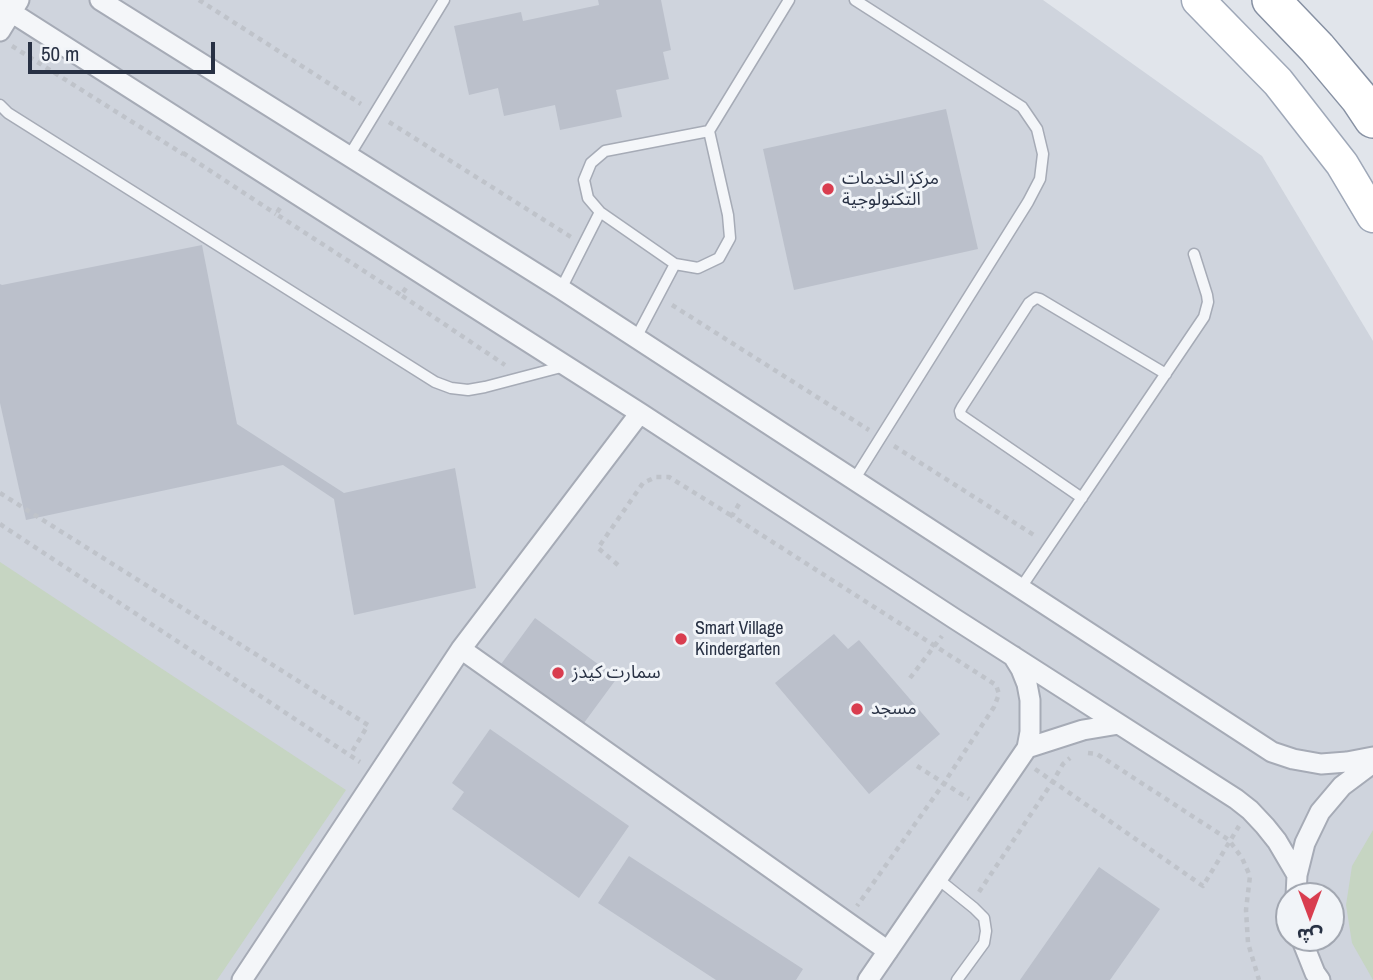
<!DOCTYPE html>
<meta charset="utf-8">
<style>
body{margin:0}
#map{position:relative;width:1373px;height:980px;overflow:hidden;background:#e1e5eb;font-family:"Archivo Narrow","Noto Sans Arabic",sans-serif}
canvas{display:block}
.north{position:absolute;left:1275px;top:882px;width:70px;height:70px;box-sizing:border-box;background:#f1f4f8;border:2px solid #a1a6b0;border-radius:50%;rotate:180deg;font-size:19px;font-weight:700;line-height:28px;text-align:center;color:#283144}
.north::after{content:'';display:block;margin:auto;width:24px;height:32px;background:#d93d4f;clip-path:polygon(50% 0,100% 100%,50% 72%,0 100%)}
.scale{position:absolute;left:28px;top:42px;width:187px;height:32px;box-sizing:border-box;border:4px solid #283144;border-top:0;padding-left:9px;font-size:21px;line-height:24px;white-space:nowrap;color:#283144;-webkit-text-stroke:5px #f1f4f8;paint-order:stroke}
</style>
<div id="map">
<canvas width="1373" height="980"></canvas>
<div class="north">ش</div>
<div class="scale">50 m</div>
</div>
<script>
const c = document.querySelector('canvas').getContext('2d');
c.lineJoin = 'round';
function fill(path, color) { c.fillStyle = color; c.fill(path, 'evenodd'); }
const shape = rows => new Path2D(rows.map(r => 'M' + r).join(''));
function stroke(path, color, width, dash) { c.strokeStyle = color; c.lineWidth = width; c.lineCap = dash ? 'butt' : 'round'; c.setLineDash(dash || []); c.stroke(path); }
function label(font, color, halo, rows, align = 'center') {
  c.font = font + ' "Archivo Narrow","Noto Sans Arabic",sans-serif'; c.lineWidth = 6; c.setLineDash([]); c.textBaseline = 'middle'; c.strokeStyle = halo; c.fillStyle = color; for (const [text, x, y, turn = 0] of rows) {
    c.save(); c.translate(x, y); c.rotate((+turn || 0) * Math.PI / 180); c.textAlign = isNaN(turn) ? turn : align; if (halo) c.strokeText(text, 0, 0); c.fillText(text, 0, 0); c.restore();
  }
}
fill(shape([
 [0,0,1043,0,1262,156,1373,341,1373,980,0,980],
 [1289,896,1331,896,1331,938,1289,938]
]), '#cfd4dd');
fill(shape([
 [0,562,346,790,217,980,0,980],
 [1373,830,1373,980,1352,943,1346,905,1352,866]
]), '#c6d5c2');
fill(shape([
 [598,0,661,0,671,50,663,52,669,79,616,90,622,117,560,130,555,105,504,116,498,88,469,95,454,26,521,12,523,21,599,5],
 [946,109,978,249,794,290,763,149],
 [202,245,237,424,344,493,455,468,476,588,354,615,334,499,283,465,26,520,0,403,0,284,2,285],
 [535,618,617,678,581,727,499,667],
 [834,634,848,649,859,640,940,734,869,794,775,683],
 [490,729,629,826,579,898,452,809,464,792,452,783],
 [629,856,803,969,796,980,716,980,598,903],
 [1099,867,1160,909,1110,980,1020,980]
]), '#bbc0cb');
const lane = shape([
 [0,105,8,113,435,382,451,388,468,390,485,387,565,366],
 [349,156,444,0],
 [600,212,675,264],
 [561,289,600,212,588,198,584,180,591,163,605,151,709,131],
 [636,338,675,264,698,268,719,258,730,238,728,215,709,131,789,0],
 [854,480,1028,202,1040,179,1043,154,1037,129,1022,107,855,0],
 [1082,498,961,415,960,411,962,407,1029,303,1036,298,1040,299,1166,374],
 [1020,589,1204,317,1208,302,1207,295,1194,254],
 [938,879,974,908,984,918,986,931,984,943,957,980]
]);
const street = shape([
 [100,0,561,289,1272,752,1293,759,1321,764,1347,762,1373,757],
 [0,5,640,413,955,619,1236,799,1250,810,1265,826,1277,841,1297,875],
 [0,31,19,0],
 [461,649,888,951],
 [1027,748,1083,730,1119,724],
 [1296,896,1297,875,1305,843,1320,812,1342,786,1373,763],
 [1301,938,1315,973,1320,980],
 [242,980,461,649,640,413],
 [868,980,1027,748,1030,732,1030,700,1027,684,1021,669,1013,656]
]);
const primary = shape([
 [1198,0,1278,82,1342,164,1373,216]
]);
const highway = shape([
 [1271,0,1317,48,1359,98,1373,119]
]);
stroke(lane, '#a6abb6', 13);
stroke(street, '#a6abb6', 23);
stroke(primary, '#9fa8b8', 35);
stroke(highway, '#8791a3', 40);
stroke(shape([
 [199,0,361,104],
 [12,46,183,154],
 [389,122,571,237],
 [183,153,276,214],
 [280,208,276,214,401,295],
 [406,288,401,295,505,365],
 [672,305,869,430],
 [894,446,1037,537],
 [0,493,368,725,350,755],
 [739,504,732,516,996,685,999,694,994,707,944,783,857,906],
 [0,524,360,762],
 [618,565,598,548,643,483,656,477,669,477,732,516],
 [910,678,942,636],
 [1088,753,1097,754,1229,840,1242,858,1250,876,1246,910,1248,943,1259,980],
 [917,766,969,799],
 [1035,769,1203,886,1239,826],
 [979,892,1053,781,1063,764,1070,758]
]), '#bfc3ca', 4.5, [5, 5]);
stroke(lane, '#f4f6f9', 10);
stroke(street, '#f4f6f9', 19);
stroke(primary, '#fff', 32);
stroke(highway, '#fff', 37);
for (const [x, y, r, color] of [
 [828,189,7,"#d93d4f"],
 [681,639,7,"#d93d4f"],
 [558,673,7,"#d93d4f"],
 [857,709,7,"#d93d4f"]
]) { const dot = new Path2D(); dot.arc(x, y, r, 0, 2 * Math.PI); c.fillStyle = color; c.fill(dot); stroke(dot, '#f1f4f8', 2.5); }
label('18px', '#283144', '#f1f4f8', [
 ["مركز الخدمات",842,179],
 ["التكنولوجية",842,200],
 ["Smart Village",695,629],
 ["Kindergarten",695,650],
 ["سمارت كيدز",572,673],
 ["مسجد",871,709]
], 'left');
</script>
